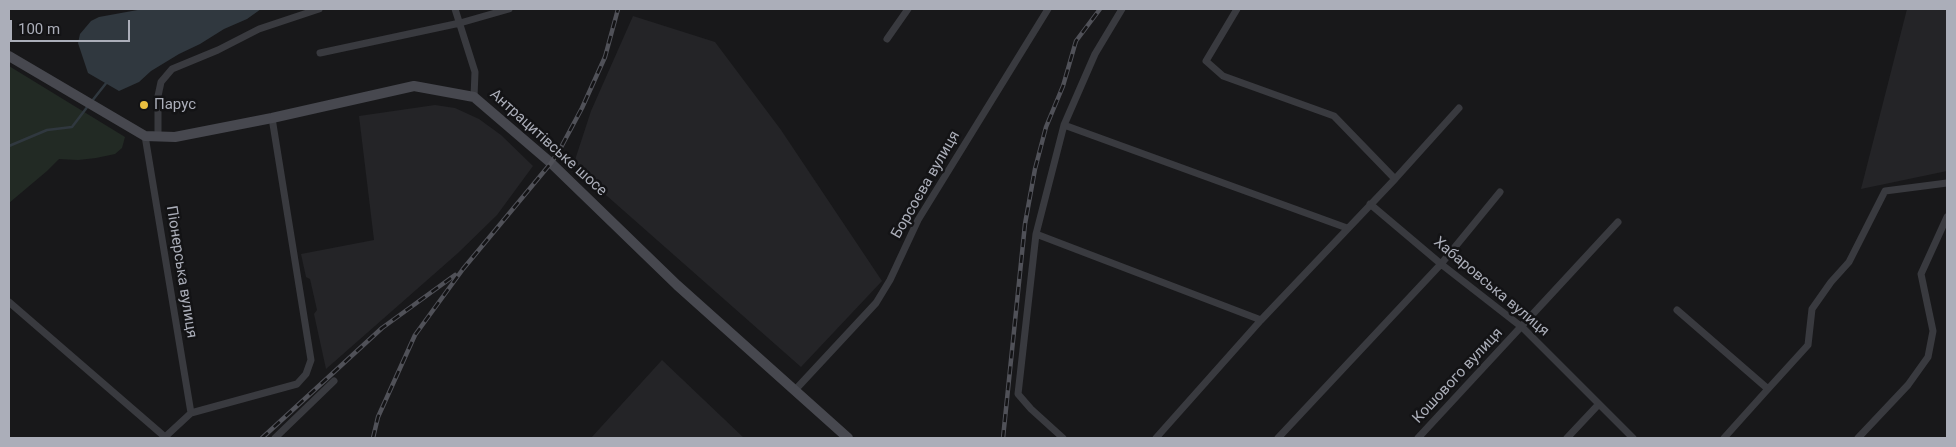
<!DOCTYPE html>
<meta charset="utf-8">
<style>
body{margin:0}
#map{position:relative;width:1956px;height:447px;overflow:hidden;background:#18181a;font-family:Roboto,sans-serif}
canvas{display:block}
.frame{position:absolute;inset:0;border:10px solid #abaeb9;pointer-events:none}
.scale{position:absolute;left:10px;top:20px;width:120px;height:22px;box-sizing:border-box;border:2px solid #abaeb9;border-top:0;padding-left:6px;font-size:15px;line-height:18px;white-space:nowrap;color:#abaeb9;-webkit-text-stroke:4px #131315;paint-order:stroke}
</style>
<div id="map">
<canvas width="1956" height="447"></canvas>
<div class="frame"></div>
<div class="scale">100 m</div>
</div>
<script>
const c = document.querySelector('canvas').getContext('2d');
c.lineJoin = 'round';
function fill(path, color) { c.fillStyle = color; c.fill(path, 'evenodd'); }
const shape = rows => new Path2D(rows.map(r => 'M' + r).join(''));
function stroke(path, color, width, dash) { c.strokeStyle = color; c.lineWidth = width; c.lineCap = dash ? 'butt' : 'round'; c.setLineDash(dash || []); c.stroke(path); }
function label(font, color, halo, rows, align = 'center') {
  c.font = font + ' Roboto,sans-serif'; c.lineWidth = 5; c.setLineDash([]); c.textBaseline = 'middle'; c.strokeStyle = halo; c.fillStyle = color; for (const [text, x, y, turn = 0] of rows) {
    c.save(); c.translate(x, y); c.rotate((+turn || 0) * Math.PI / 180); c.textAlign = isNaN(turn) ? turn : align; if (halo) c.strokeText(text, 0, 0); c.fillText(text, 0, 0); c.restore();
  }
}
fill(shape([
 [1907,9,1947,9,1947,171,1861,189],
 [633,16,715,42,781,130,882,281,801,367,573,166,591,111],
 [435,105,455,108,479,119,501,135,533,166,497,215,458,253,326,369,314,314,317,310,310,279,306,277,301,254,374,240,359,116],
 [662,360,744,438,591,438]
]), '#242427');
fill(shape([
 [9,66,125,137,122,148,115,154,96,158,78,160,59,159,47,171,9,203]
]), '#222a24');
fill(shape([
 [143,9,261,9,247,19,224,29,200,44,179,54,151,71,139,82,119,91,88,73,78,43,80,34,91,21,99,17]
]), '#30383f');
stroke(shape([
 [92,101,107,82],
 [9,146,47,130,72,127,88,106]
]), '#30383f', 2.5);
stroke(shape([
 [455,9,475,72,474,97],
 [1237,9,1206,61,1223,76,1334,116,1395,179],
 [887,39,908,9],
 [320,53,460,23,509,9],
 [1064,125,1347,228],
 [145,136,191,413],
 [158,136,158,96,161,82,172,69,218,50,259,29,319,9],
 [1370,204,1441,264,1523,328,1633,438],
 [1036,234,1261,320],
 [9,302,165,437],
 [1677,310,1768,389,1808,345,1812,309,1831,282,1849,262,1885,191,1947,183],
 [796,389,876,303,890,280,918,220,1048,9],
 [164,438,191,413,297,384,306,374,311,360,272,118],
 [275,438,334,381],
 [1063,438,1031,409,1018,394,1036,234,1064,125,1095,54,1122,9],
 [1156,438,1261,320,1395,179,1459,108],
 [1278,438,1441,264,1500,192],
 [1418,438,1618,222],
 [1567,438,1598,405],
 [1724,438,1768,389],
 [1858,438,1908,385,1928,357,1933,331,1921,274,1947,217]
]), '#393a3f', 7);
stroke(shape([
 [9,56,145,136,175,137,272,118,414,86,474,97,551,163,677,285,848,438]
]), '#47484f', 10);
const rail = shape([
 [262,438,382,328,455,275],
 [373,438,378,417,415,335,463,269,551,163,559,151,582,108,605,57,618,9],
 [1003,438,1025,224,1035,169,1046,127,1063,86,1076,41,1100,9]
]);
stroke(rail, '#505158', 4.5);
stroke(rail, '#131315', 2.5, [8]);
for (const [x, y, r, color] of [
 [144,105,5,"#eabf40"]
]) { const dot = new Path2D(); dot.arc(x, y, r, 0, 2 * Math.PI); c.fillStyle = color; c.fill(dot); stroke(dot, '#131315', 2); }
label('15px', '#abaeb9', '#131315', [
 ["Парус",154,105]
], 'left');
label('15px', '#abaeb9', '#131315', [
 ["Антрацитівське шосе",548,143,42],
 ["Борсоєва вулиця",926,185,-60],
 ["Піонерська вулиця",181,272,81],
 ["Хабаровська вулиця",1491,287,40],
 ["Кошового вулиця",1458,376,-47]
]);
</script>
